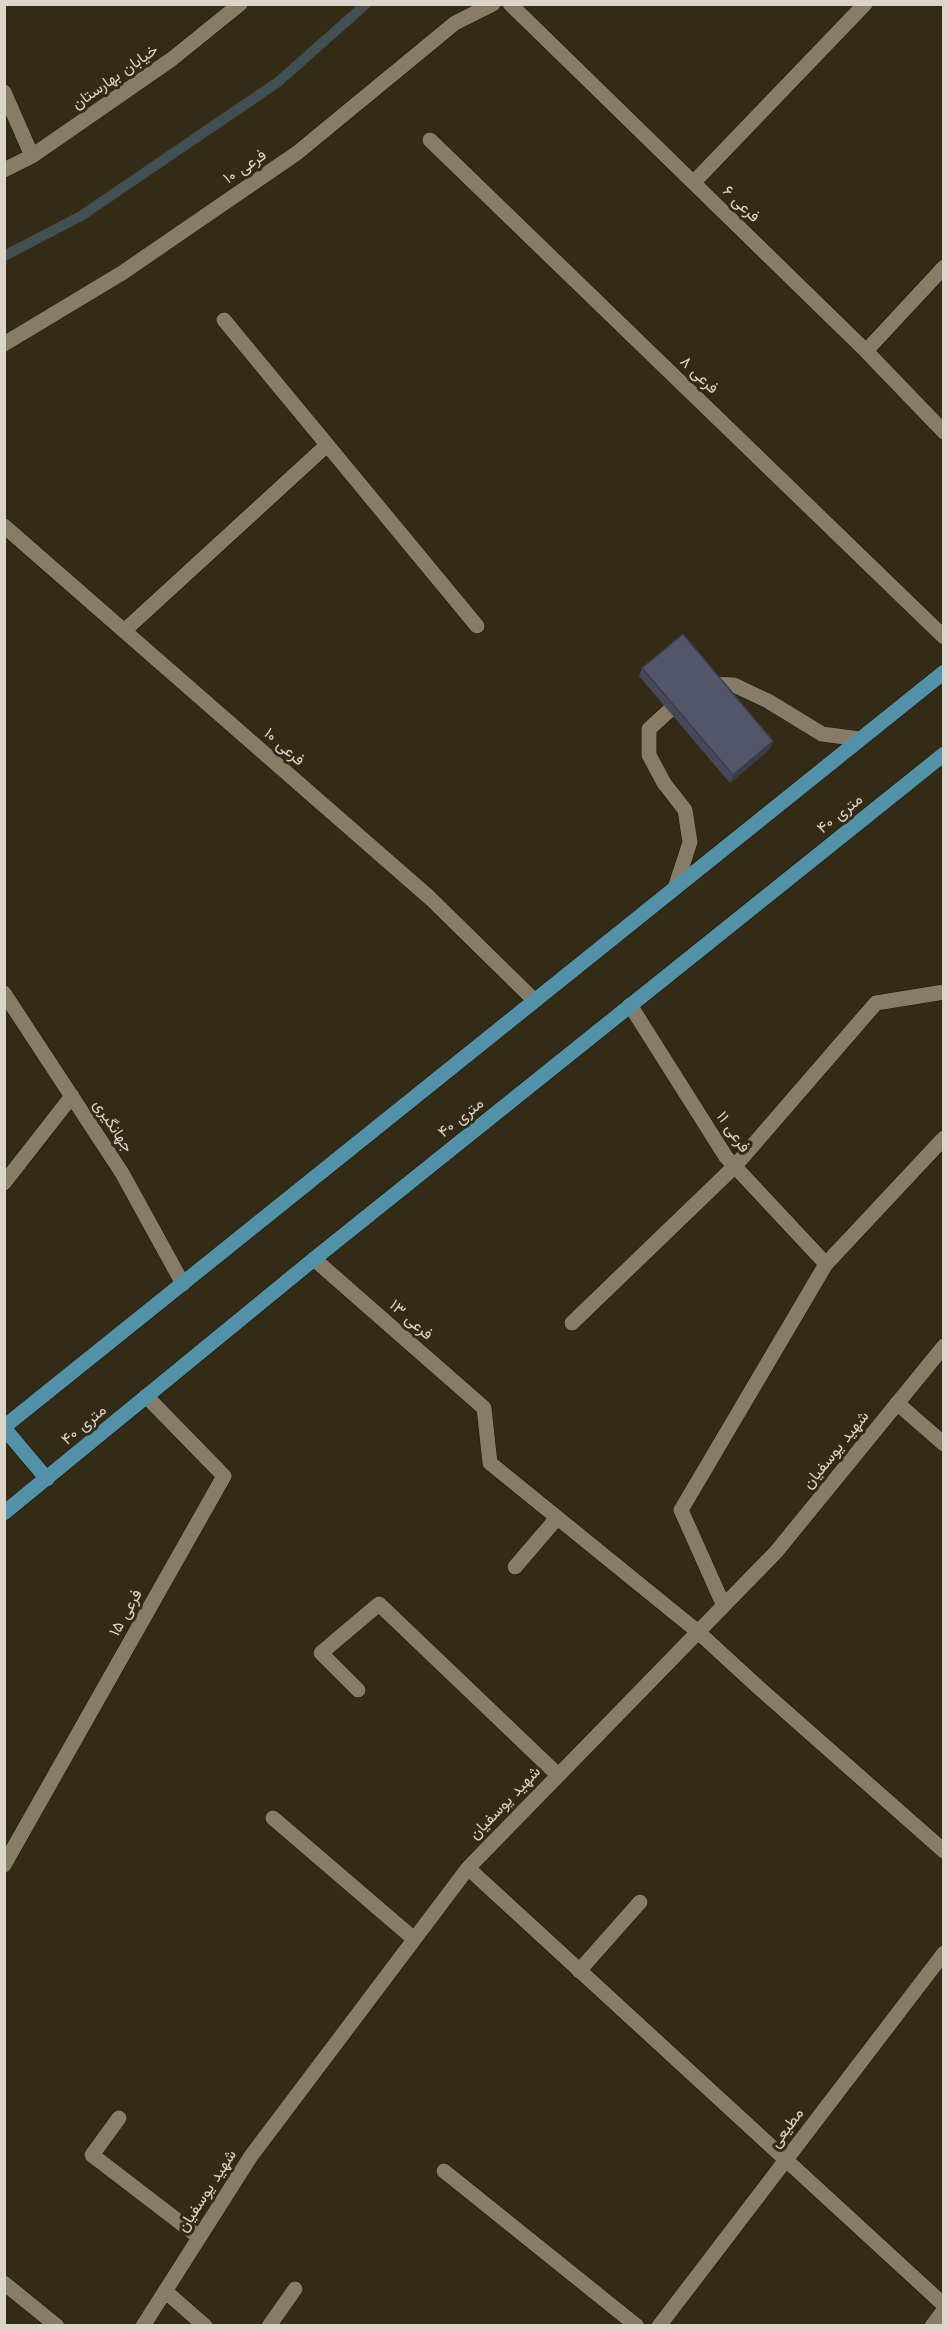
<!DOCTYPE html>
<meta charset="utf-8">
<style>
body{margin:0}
#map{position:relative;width:948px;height:2330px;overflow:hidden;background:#342b17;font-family:"Work Sans",sans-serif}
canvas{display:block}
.frame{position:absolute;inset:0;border:6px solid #dbd5c9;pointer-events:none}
</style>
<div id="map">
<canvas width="948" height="2330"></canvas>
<div class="frame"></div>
</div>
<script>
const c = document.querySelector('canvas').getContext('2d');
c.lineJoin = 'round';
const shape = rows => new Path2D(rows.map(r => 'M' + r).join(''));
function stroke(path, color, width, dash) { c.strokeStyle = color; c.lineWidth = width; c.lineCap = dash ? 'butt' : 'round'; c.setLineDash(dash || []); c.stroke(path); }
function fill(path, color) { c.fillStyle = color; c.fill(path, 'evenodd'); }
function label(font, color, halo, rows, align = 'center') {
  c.font = font + ' "Work Sans",Vazirmatn,sans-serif'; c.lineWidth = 6; c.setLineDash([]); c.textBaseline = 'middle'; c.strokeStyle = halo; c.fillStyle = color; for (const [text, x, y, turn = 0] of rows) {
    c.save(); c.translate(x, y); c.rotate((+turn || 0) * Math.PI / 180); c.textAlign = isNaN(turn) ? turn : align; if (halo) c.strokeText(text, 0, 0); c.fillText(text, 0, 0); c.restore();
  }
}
stroke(shape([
 [4,256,81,216,278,82,366,4]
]), '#425054', 10);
const lane = shape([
 [4,344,122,273,297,153,455,23,493,4],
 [705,687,712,684,734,685,768,701,822,734,860,739],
 [676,885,690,842,685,810,664,783,649,755,649,729,684,697]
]);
const street = shape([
 [510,4,866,351,944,432],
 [4,92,32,156],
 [430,140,944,637],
 [4,170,32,156,172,59,240,4],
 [694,182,865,4],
 [224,320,477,626],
 [866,351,944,267],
 [4,526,430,898,534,1000],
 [124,631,327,445],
 [4,993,122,1173,183,1284],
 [630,1005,726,1157,826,1264],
 [4,1183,72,1096],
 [314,1259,484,1408,490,1463,697,1631,758,1687,944,1851],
 [572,1323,735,1166,876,1003,944,992],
 [897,1403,944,1444],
 [515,1567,557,1518],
 [723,1604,681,1510,826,1264,944,1138],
 [358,1690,321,1653,379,1604,558,1775],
 [273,1818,414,1939],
 [4,1865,224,1476,146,1396],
 [468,1868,944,2305],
 [579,1971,640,1902],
 [119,2118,92,2155,199,2237],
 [444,2171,637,2326],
 [4,2283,57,2326],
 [165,2291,205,2326],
 [143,2326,251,2156,468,1868,776,1552,944,1346],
 [269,2326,295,2289],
 [659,2326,944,1953],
 [932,2326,944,2310]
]);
const primary = shape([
 [4,1427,944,672],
 [4,1428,47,1479],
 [4,1513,314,1259,944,754]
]);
stroke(lane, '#1b1302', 16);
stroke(street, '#1b1302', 16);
stroke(primary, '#1b1302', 16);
stroke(lane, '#877d67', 15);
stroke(street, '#877d67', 15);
stroke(primary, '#5291a7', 15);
fill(shape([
 [642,668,773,741,770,749,730,783,639,676]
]), '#47495b');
fill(shape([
 [773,741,770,749,730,783,733,775]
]), '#3a3c4a');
const building = shape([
 [683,634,773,741,733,775,642,668,683,634]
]);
fill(building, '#53556a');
stroke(building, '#3a3c4a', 1.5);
label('16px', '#dbd5c9', '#342b17', [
 ["خیابان بهارستان",115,77,-35],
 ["فرعی ۱۰",245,167,-34],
 ["فرعی ۶",741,204,44],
 ["فرعی ۸",699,375,44],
 ["فرعی ۱۰",284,747,41],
 ["۴۰ متری",840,814,-39],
 ["۴۰ متری",461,1118,-39],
 ["جهانگیری",113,1126,57],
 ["فرعی ۱۱",733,1132,55],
 ["فرعی ۱۳",411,1320,41],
 ["۴۰ متری",84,1425,-40],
 ["شهید یوسفیان",836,1450,-51],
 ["فرعی ۱۵",126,1613,-61],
 ["شهید یوسفیان",505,1803,-46],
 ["مطیعی",787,2128,-53],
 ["شهید یوسفیان",207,2191,-57]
]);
</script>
